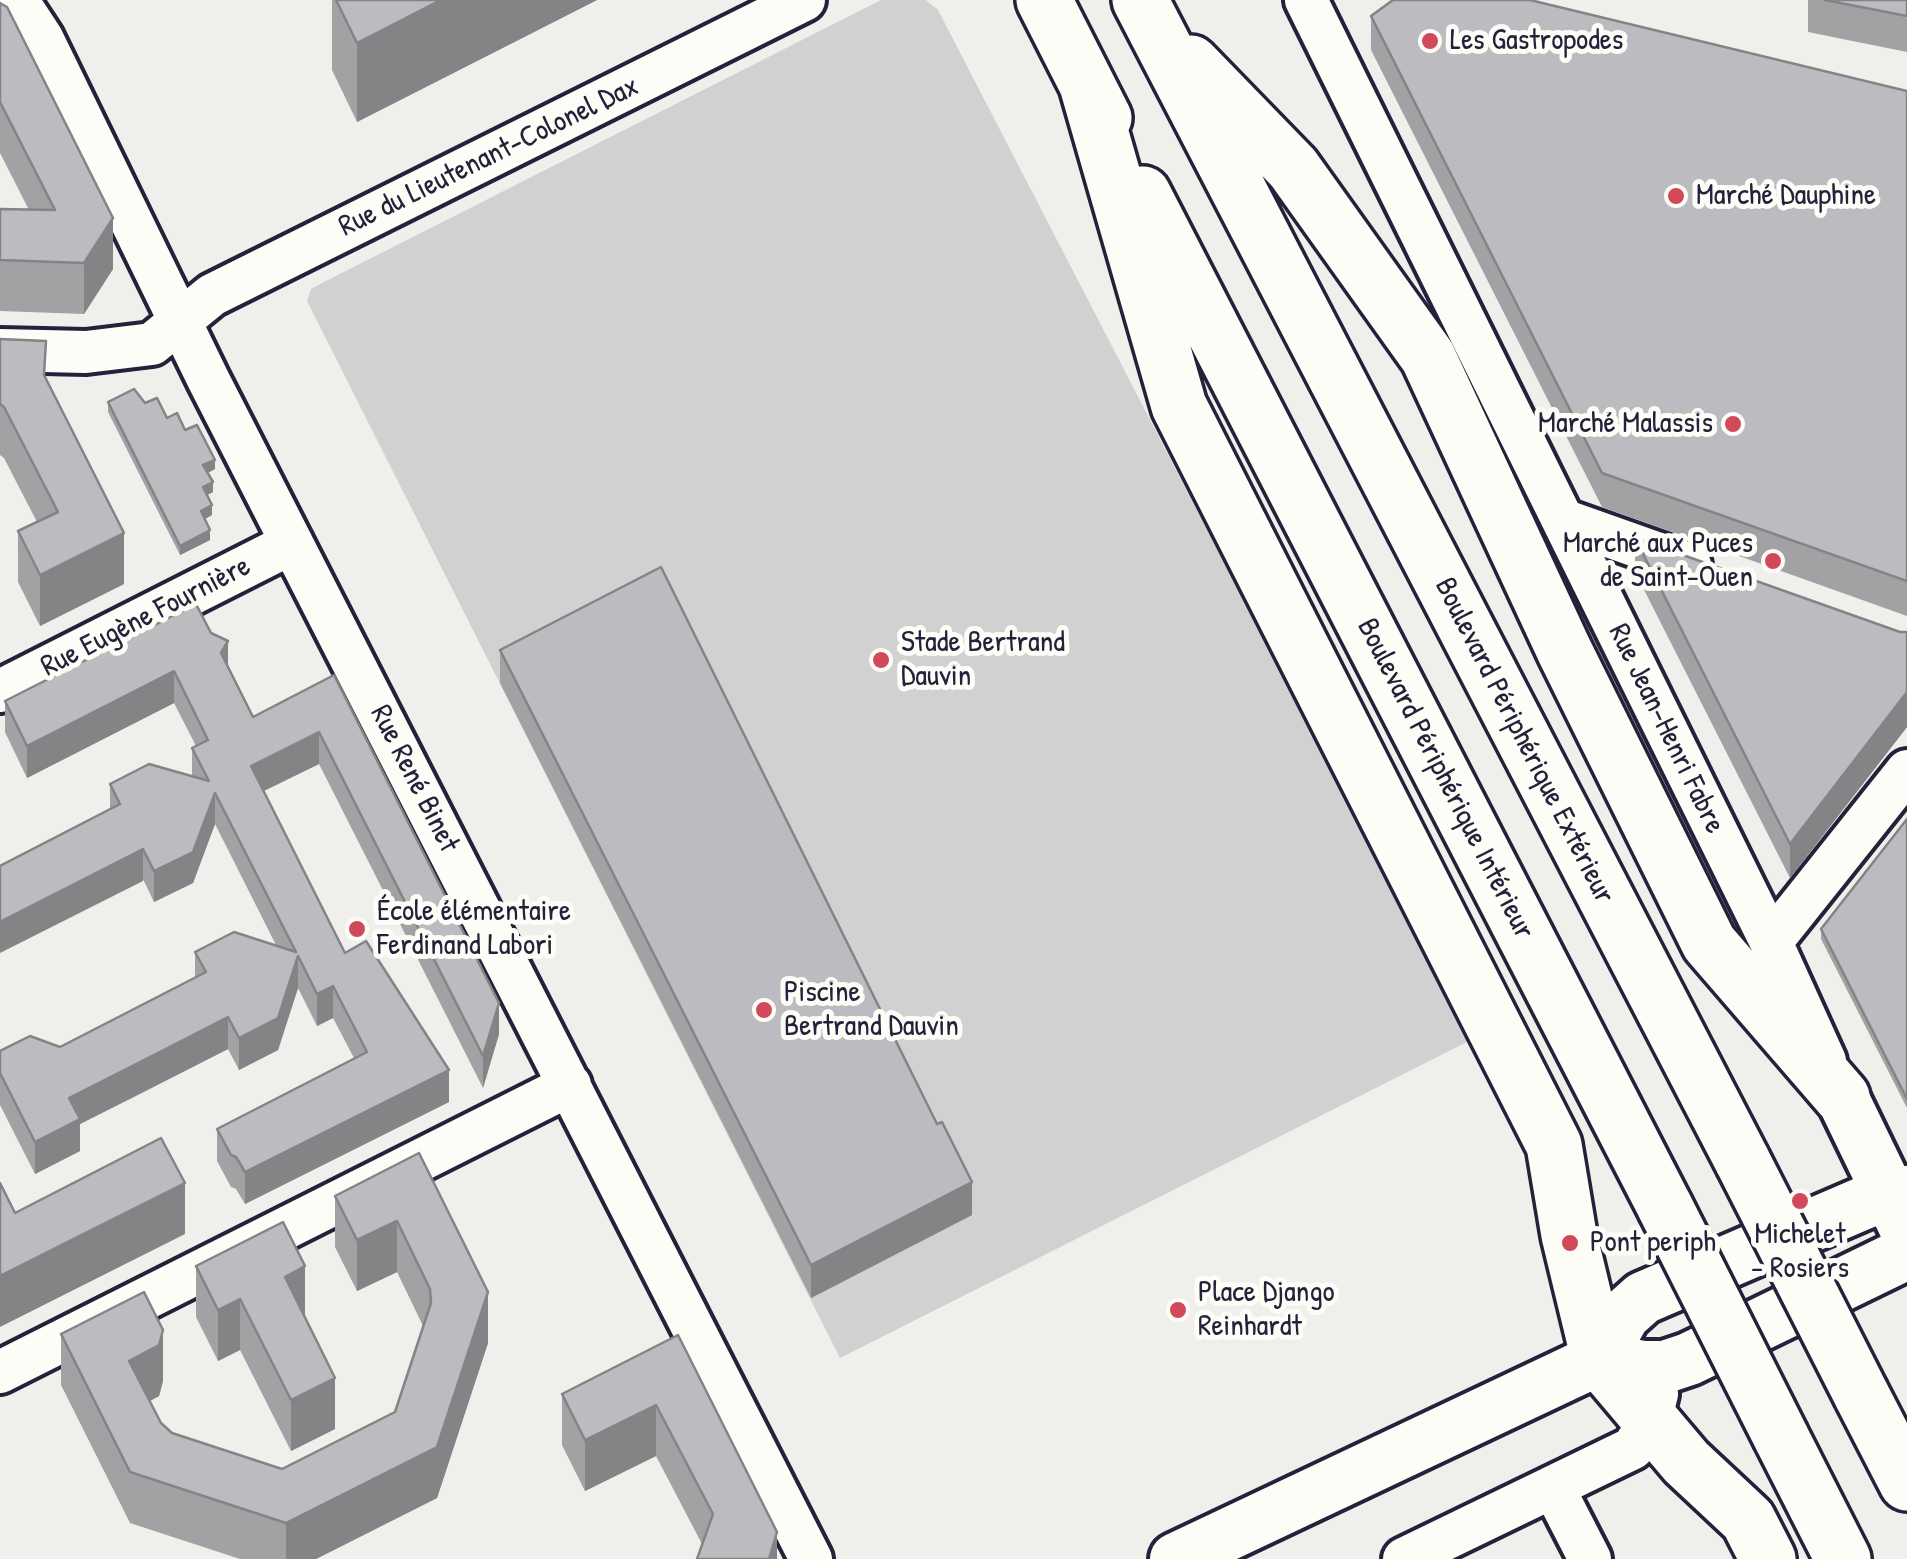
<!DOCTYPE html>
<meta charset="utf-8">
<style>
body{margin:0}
canvas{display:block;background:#f0efec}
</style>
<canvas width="1907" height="1559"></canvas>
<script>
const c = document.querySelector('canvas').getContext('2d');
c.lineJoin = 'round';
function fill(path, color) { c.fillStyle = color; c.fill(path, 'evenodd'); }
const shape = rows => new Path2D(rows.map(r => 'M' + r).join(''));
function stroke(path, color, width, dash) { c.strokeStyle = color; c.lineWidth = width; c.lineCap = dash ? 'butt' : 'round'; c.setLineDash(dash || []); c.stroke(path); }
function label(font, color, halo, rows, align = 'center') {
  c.font = font + ' "Patrick Hand",sans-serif'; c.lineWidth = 10; c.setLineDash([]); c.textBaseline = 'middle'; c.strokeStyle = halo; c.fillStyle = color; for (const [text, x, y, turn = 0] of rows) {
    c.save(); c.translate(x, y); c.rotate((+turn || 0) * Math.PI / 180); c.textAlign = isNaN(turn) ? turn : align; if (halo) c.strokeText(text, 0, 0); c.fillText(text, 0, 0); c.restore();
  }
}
fill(shape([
 [881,0,926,0,938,10,1471,1040,840,1358,307,301,311,289,322,283]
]), '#d2d1d1');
const minor = shape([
 [17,0,42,38,208,379,811,1559],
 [1306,0,1771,942,1825,1061],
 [0,350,86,352,152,344,212,295,804,0],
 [1563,520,1690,565],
 [0,691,292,543],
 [1771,942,1907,771],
 [0,1372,570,1085],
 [1553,1487,1590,1559],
 [1404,1559,1633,1448,1651,1418,1657,1394]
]);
const major = shape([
 [1842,1097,1904,1225],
 [1599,1359,1624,1315,1643,1298,1887,1193,1907,1192],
 [1176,1559,1599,1359,1644,1367,1665,1367,1689,1359,1907,1253]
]);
const highway = shape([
 [1044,0,1104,118],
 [1140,0,1743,1162],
 [1191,63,1293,168,1428,357,1564,650,1709,943,1842,1097],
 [1087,85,1179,406,1554,1145,1569,1235,1599,1359,1686,1462,1748,1520,1768,1559],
 [1143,194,1665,1207],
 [1861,1394,1907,1483],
 [1781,1437,1843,1559]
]);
stroke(minor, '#22223b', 50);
stroke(major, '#22223b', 60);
stroke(highway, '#22223b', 62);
stroke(minor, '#fdfcf7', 42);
stroke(major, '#fdfcf7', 52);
stroke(highway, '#fdfcf7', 55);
const highwayBridge = shape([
 [1743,1162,1861,1394],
 [1665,1207,1781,1437]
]);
stroke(highwayBridge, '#22223b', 62, []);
stroke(highwayBridge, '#fdfcf7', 55);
fill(shape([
 [332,0,597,0,357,122,332,70],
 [1808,0,1907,0,1907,52,1808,32],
 [0,3,113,269,84,314,0,311,0,209,29,210,0,153],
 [1371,16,1907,91,1907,616,1602,507,1371,50],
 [0,339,46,378,124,584,40,626,18,582,18,531,37,522,4,458,0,455],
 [108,402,145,403,185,430,215,469,208,473,213,492,207,495,212,515,205,519,210,540,180,555,108,412],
 [1635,538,1900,632,1907,632,1907,727,1790,878,1635,572],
 [196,604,253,717,334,675,499,1034,483,1088,319,764,264,791,345,953,449,1102,245,1204,236,1189,231,1187,217,1161,217,1129,354,1058,333,1018,317,1026,298,988,278,1050,239,1070,228,1049,144,1092,80,1124,80,1151,35,1174,0,1105,0,1051,60,1047,195,978,195,952,276,945,215,824,193,883,154,902,110,810,110,784,192,776,192,748,196,746,174,703,27,778,5,732,5,701],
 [500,650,972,1215,811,1298,500,683],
 [1907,819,1907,1108,1821,939,1821,929],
 [419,1153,488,1343,437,1498,316,1559,240,1559,130,1523,61,1385,61,1334,163,1381,159,1396,150,1401,161,1423,172,1433,282,1469,395,1412,423,1326,397,1272,357,1291,335,1247,335,1196],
 [196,1266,305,1318,335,1429,291,1451,240,1350,218,1361,196,1317],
 [678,1335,777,1559,702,1544,656,1456,585,1491,562,1445,562,1394]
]), '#a2a2a5');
fill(shape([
 [441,0,597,0,357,122,357,43],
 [113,218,113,269,84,314,84,263],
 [215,460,215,469,203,475,203,465],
 [213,482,213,492,203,497,203,487],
 [212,505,212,515,201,521,201,511],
 [210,530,210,540,180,555,180,546],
 [124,533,124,584,40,626,40,575],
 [228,641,228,673,221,653],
 [174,671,174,703,27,778,27,746],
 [1907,692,1907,727,1790,878,1790,844],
 [319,732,319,764,251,797,251,766],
 [215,793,215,824,193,883,154,902,154,871],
 [143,849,143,881,0,953,0,922],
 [298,956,298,988,278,1050,239,1070,239,1038],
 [333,986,333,1018,317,1026,317,994],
 [499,1003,499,1034,483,1088,483,1056],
 [228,1017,228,1049,80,1124,80,1151,35,1174,35,1142,69,1098],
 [449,1070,449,1102,245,1204,245,1172],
 [972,1182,972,1215,811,1298,811,1265],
 [185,1183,185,1234,0,1327,0,1276],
 [397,1221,397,1272,357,1291,357,1240],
 [305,1266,305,1317,285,1277],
 [488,1292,488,1343,437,1498,316,1559,286,1559,286,1523,437,1447],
 [240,1299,240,1350,218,1361,218,1310],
 [163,1330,163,1381,159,1396,129,1412,129,1361],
 [335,1378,335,1429,291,1451,291,1400],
 [656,1405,656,1456,585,1491,585,1440],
 [777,1532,777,1559,769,1559]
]), '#848486');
const building = shape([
 [336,0,441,0,357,43,336,0],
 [1393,0,1530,0,1907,91,1907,581,1602,473,1371,16,1393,0],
 [1825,0,1907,0,1907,16,1825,0],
 [0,3,7,7,113,218,84,263,0,260,0,209,55,210,0,102,0,3],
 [0,339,46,341,44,375,124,533,40,575,18,531,58,512,4,407,0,404,0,339],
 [134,389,145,403,157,398,167,418,177,413,185,430,197,425,215,460,203,465,213,482,203,487,212,505,201,511,210,530,180,546,108,402,134,389],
 [1635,538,1900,632,1907,632,1907,692,1790,844,1635,538],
 [661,567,937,1124,942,1122,972,1182,811,1265,500,650,661,567],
 [196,604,211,633,228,641,221,653,253,717,334,675,499,1003,483,1056,319,732,251,766,345,953,366,941,449,1070,245,1172,236,1157,231,1155,217,1129,367,1052,333,986,317,994,298,956,278,1018,239,1038,228,1017,144,1060,69,1098,80,1119,35,1142,0,1073,0,1051,30,1036,60,1047,206,972,195,952,234,932,296,952,215,793,193,852,154,871,143,849,0,922,0,866,120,804,110,784,149,764,209,781,192,748,208,740,174,671,27,746,5,701,196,604],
 [1907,819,1907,1099,1821,929,1907,819],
 [161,1138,185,1183,0,1276,0,1183,15,1213,161,1138],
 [419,1153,488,1292,437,1447,286,1523,130,1472,61,1334,144,1292,163,1330,159,1345,129,1361,161,1423,172,1433,282,1469,395,1412,431,1303,430,1289,397,1221,357,1240,335,1196,419,1153],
 [283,1222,305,1266,285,1277,335,1378,291,1400,240,1299,218,1310,196,1266,283,1222],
 [678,1335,777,1532,769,1559,697,1559,713,1514,656,1405,585,1440,562,1394,678,1335]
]);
fill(building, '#bcbcc0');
stroke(building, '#848486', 2.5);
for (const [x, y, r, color] of [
 [1430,41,10,"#d1495b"],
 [1676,196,10,"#d1495b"],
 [1733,424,10,"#d1495b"],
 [1773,561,10,"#d1495b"],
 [881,660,10,"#d1495b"],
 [357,929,10,"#d1495b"],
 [764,1010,10,"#d1495b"],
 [1800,1201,10,"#d1495b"],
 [1570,1243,10,"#d1495b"],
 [1178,1310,10,"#d1495b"]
]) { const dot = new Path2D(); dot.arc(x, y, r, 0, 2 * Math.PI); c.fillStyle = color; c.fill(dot); stroke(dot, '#fdfcf7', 4); }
label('30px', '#22223b', '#fdfcf7', [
 ["Les Gastropodes",1450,41],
 ["Marché Dauphine",1696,196],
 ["Marché Malassis",1713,424,"right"],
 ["Marché aux Puces",1753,544,"right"],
 ["de Saint-Ouen",1753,578,"right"],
 ["Stade Bertrand",901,643],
 ["Dauvin",901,677],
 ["École élémentaire",377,912],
 ["Ferdinand Labori",377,946],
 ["Piscine",784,993],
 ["Bertrand Dauvin",784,1027],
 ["Michelet",1800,1235,"center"],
 ["- Rosiers",1800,1269,"center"],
 ["Pont periph",1590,1243],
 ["Place Django",1198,1293],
 ["Reinhardt",1198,1327]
], 'left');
label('30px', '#22223b', '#fdfcf7', [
 ["Rue du Lieutenant-Colonel Dax",489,157,-26],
 ["Rue Eugène Fournière",146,617,-27],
 ["Rue Jean-Henri Fabre",1666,729,64],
 ["Boulevard Périphérique Extérieur",1524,741,63],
 ["Rue René Binet",414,779,63],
 ["Boulevard Périphérique Intérieur",1445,779,63]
]);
</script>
